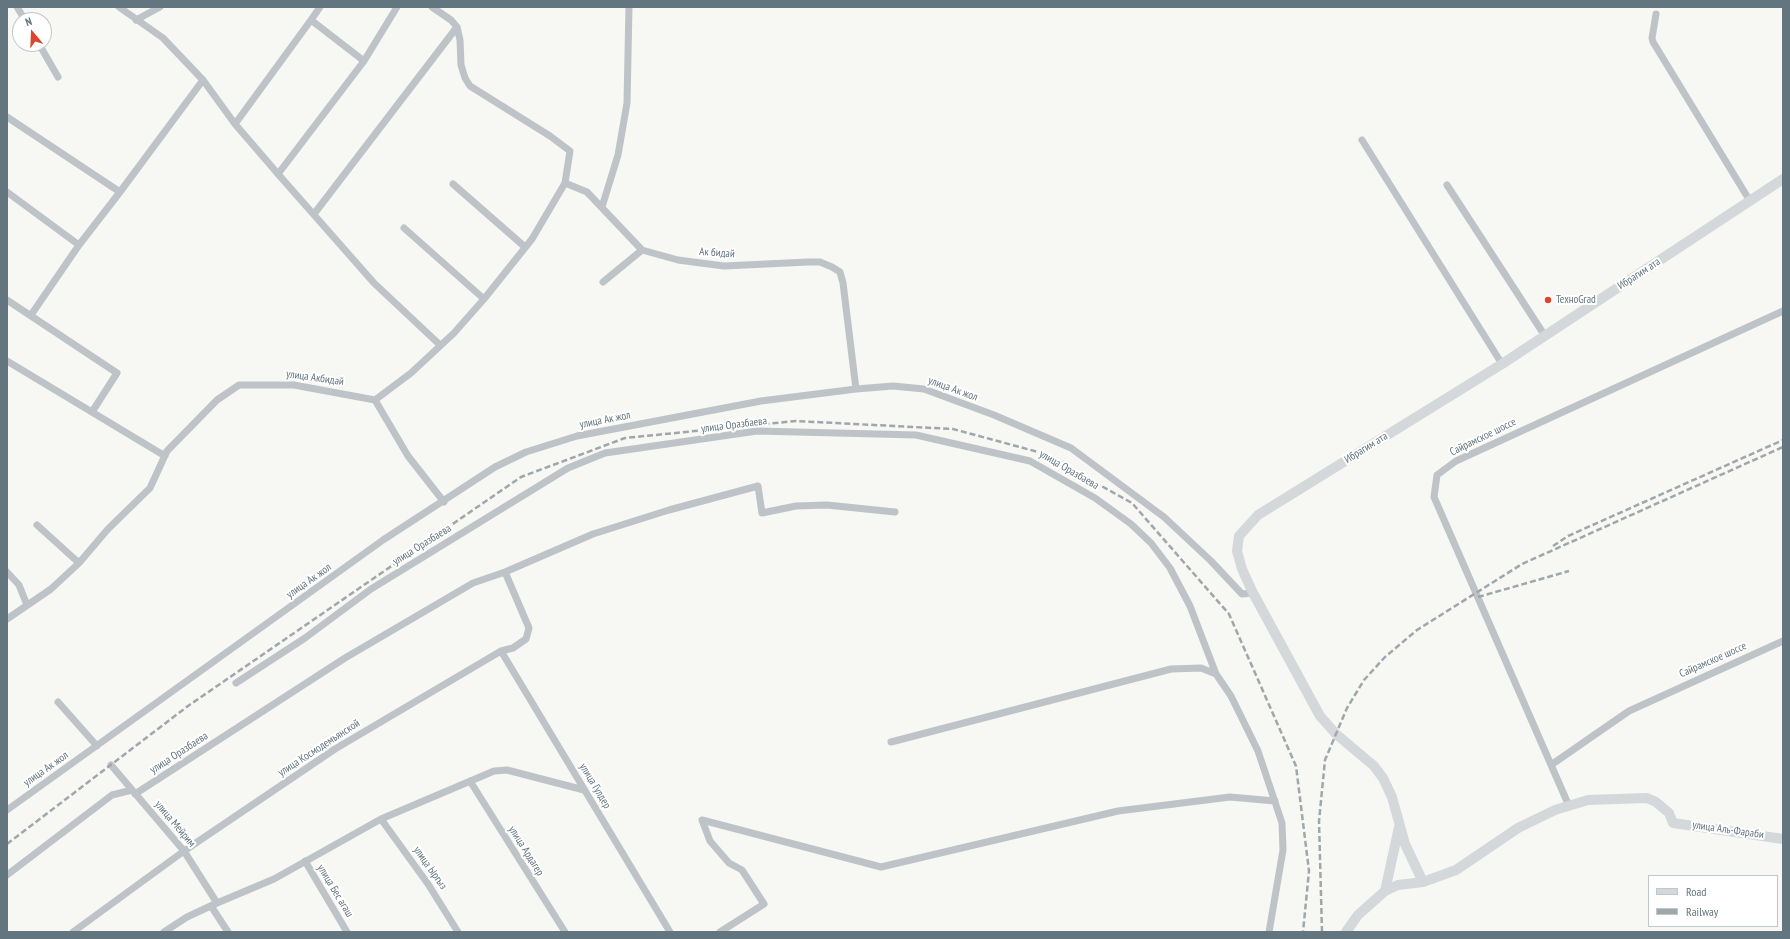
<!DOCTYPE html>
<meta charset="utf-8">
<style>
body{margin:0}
#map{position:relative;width:1790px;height:939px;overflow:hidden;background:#f7f7f4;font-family:"PT Sans Narrow",sans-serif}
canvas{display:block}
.frame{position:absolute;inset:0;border:8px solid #63757e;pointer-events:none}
.legend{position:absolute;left:1648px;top:875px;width:130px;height:52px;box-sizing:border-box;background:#fff;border:1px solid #c1c8cb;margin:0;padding:5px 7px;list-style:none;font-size:12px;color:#63757e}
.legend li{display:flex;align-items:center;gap:8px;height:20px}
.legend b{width:20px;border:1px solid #c1c8cb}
.north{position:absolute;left:12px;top:12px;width:40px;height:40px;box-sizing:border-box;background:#fff;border:1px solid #c1c8cb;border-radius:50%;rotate:341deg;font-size:11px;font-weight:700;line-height:16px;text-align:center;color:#63757e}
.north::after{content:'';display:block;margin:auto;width:14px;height:18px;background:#dc462e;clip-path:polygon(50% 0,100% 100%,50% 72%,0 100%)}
</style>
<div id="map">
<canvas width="1790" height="939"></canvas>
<div class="frame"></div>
<ul class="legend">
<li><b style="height:5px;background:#d4d8db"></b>Road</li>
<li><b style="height:5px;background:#9fa7ab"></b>Railway</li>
</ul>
<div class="north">N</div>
</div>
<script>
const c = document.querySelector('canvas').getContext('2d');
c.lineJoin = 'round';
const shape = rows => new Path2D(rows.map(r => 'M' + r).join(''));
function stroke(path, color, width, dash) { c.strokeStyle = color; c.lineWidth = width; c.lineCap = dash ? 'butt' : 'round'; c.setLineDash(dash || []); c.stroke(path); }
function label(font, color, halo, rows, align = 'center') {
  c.font = font + ' "PT Sans Narrow",sans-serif'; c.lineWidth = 4; c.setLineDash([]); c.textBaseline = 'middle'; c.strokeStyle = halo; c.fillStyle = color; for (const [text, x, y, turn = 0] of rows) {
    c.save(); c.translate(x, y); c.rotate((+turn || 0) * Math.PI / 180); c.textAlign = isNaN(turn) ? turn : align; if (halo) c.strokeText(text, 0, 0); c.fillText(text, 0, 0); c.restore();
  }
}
stroke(shape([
 [17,7,25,20],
 [119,7,163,38,203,80,235,124,278,174,374,283,440,345],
 [320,7,311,20,364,61],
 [432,7,451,20,457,27,460,40,461,65,465,78,470,86,550,136,570,151,565,183],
 [1656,14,1652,38,1653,42,1750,201],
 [136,20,160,7],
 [39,44,58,77],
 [7,117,120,192],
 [235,124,311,20],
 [1362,140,1502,364],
 [278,174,364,61,397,7],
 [453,184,525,247],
 [1447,185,1545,336],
 [7,192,79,245],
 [602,207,618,155,627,103,629,7],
 [314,214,457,27],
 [404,228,484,299],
 [603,282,642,250],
 [7,300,117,373,92,412],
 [31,315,79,245,120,192,203,80],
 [7,361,165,456],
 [375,400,408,456,444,502],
 [37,525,79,563],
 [7,572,19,585,27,605],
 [7,619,51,589,79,563,108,529,150,488,167,451,217,400,239,385,294,385,375,400,411,373,454,333,484,299,532,239,565,183,587,192,642,250,678,260,724,266,808,262,820,262,832,267,840,272,843,283,856,389],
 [501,651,670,932],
 [236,683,305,638,371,589,568,468,605,453,757,431,916,435,1030,461,1095,498,1131,524,1151,543,1170,568,1190,606,1216,674],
 [58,702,97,746],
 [891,742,1171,669,1201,668,1216,674,1231,696,1258,751,1282,823,1283,850,1269,932],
 [111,765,184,851,217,903],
 [1551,765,1629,711,1783,641],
 [470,781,565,932],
 [135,794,345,658,473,583,505,572,593,534,669,510,758,486,762,513,796,506,827,505,895,512],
 [1569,806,1434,497,1437,475,1456,461,1783,311],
 [7,810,383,540,495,467,526,452,577,436,761,401,856,389,893,386,924,389,994,415,1071,448,1164,517,1211,561,1242,594,1253,593],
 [381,819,428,884,458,932],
 [702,820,881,867,1118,811,1230,797,1275,801],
 [702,820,710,841,729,863,742,870,764,904,720,932],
 [305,861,347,932],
 [7,875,112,795,132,790],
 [211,906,228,932],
 [73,932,184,851,335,749,501,651,513,648,526,639,529,628,505,572],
 [164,932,187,917,217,903,274,879,381,819,494,771,507,770,584,790]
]), '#bdc3c6', 7);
stroke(shape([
 [1423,882,1405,844,1392,797,1383,778,1374,766,1336,734,1320,716,1253,593,1242,569,1237,551,1239,536,1258,515,1502,364,1783,179],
 [1385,891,1399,827],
 [1346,932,1358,915,1385,891,1398,885,1423,882,1456,870,1518,828,1555,810,1588,800,1647,798,1656,802,1669,813,1673,823,1783,839]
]), '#d4d8db', 10);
stroke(shape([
 [1553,546,1568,536,1783,440],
 [1478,597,1569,571],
 [7,844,188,706,521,477,625,438,796,421,953,429,1042,453,1132,503,1229,614,1296,766,1309,871,1303,932],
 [1322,932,1319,821,1325,760,1347,708,1364,680,1385,657,1417,630,1522,564,1783,447]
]), '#9fa7ab', 2.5, [6, 3]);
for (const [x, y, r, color] of [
 [1548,300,4,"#dc462e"]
]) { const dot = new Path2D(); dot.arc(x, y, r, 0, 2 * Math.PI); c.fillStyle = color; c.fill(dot); stroke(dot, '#fff', 1.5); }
label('11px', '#63757e', '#fff', [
 ["Ак бидай",717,253,4],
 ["Ибрагим ата",1639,274,-33],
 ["улица Акбидай",315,378,8],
 ["улица Ак жол",953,389,20],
 ["улица Ак жол",605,420,-11],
 ["улица Оразбаева",734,425,-7],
 ["Сайрамское шоссе",1483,437,-26],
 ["Ибрагим ата",1366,448,-32],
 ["улица Оразбаева",1069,470,30],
 ["улица Оразбаева",422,545,-32],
 ["улица Ак жол",309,581,-35],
 ["Сайрамское шоссе",1713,660,-24],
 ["улица Космодемьянской",319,748,-33],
 ["улица Оразбаева",179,753,-33],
 ["улица Ак жол",46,769,-35],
 ["улица Гулдер",595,786,59],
 ["улица Мейрим",175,824,50],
 ["улица Аль-Фараби",1728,830,8],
 ["улица Ардагер",526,851,58],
 ["улица Ыргыз",430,868,55],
 ["улица Бес агаш",335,891,59]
]);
label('11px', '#63757e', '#fff', [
 ["ТехноGrad",1556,300]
], 'left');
</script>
